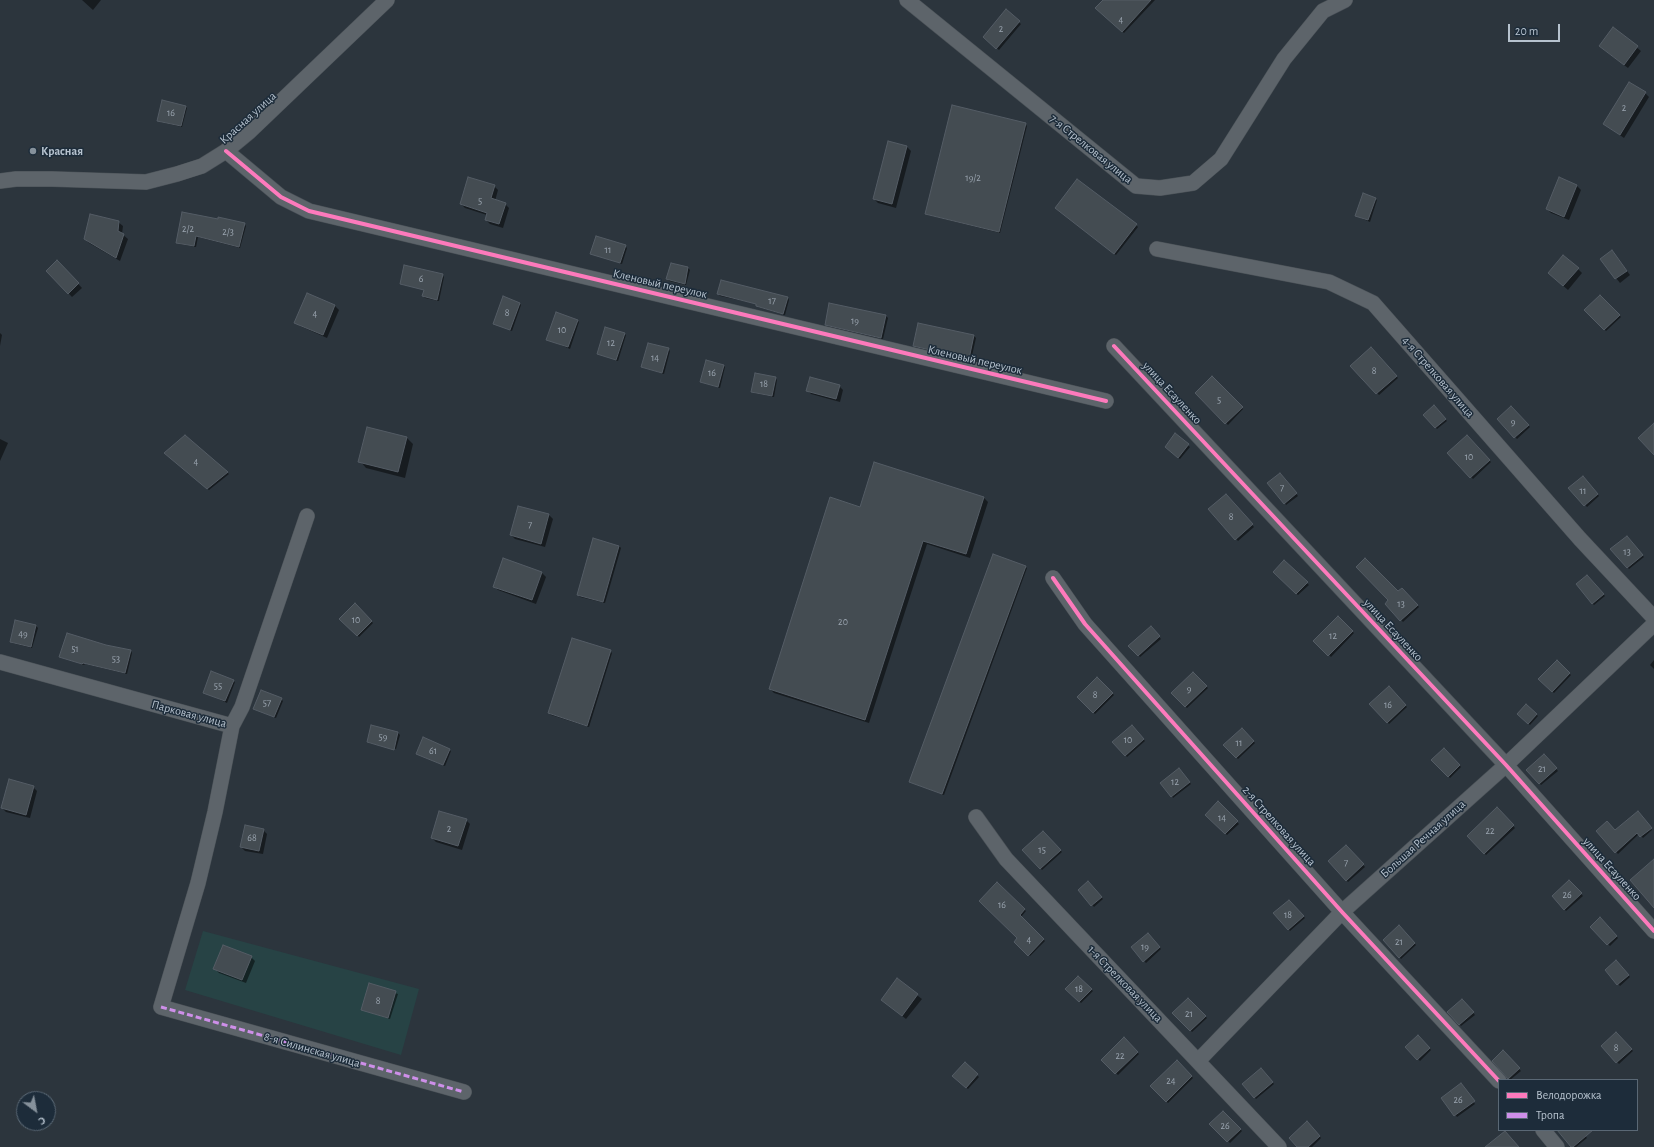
<!DOCTYPE html>
<meta charset="utf-8">
<style>
body{margin:0}
#map{position:relative;width:1654px;height:1147px;overflow:hidden;background:#2c353d;font-family:"Alegreya Sans",sans-serif}
canvas{display:block}
.legend{position:absolute;left:1498px;top:1079px;width:140px;height:52px;box-sizing:border-box;background:#1d2c3a;border:1px solid #5a6875;margin:0;padding:5px 7px;list-style:none;font-size:12px;color:#b6c2ce}
.legend li{display:flex;align-items:center;gap:8px;height:20px}
.legend b{width:20px;border:1px solid #5a6875}
.north{position:absolute;left:16px;top:1091px;width:40px;height:40px;box-sizing:border-box;background:#1d2c3a;border:1px solid #5a6875;border-radius:50%;rotate:148deg;font-size:11px;font-weight:700;line-height:16px;text-align:center;color:#b6c2ce}
.north::after{content:'';display:block;margin:auto;width:14px;height:18px;background:#86919b;clip-path:polygon(50% 0,100% 100%,50% 72%,0 100%)}
.scale{position:absolute;left:1508px;top:24px;width:52px;height:18px;box-sizing:border-box;border:2px solid #b6c2ce;border-top:0;padding-left:5px;font-size:12px;line-height:14px;white-space:nowrap;color:#b6c2ce;-webkit-text-stroke:3px #1d2c3a;paint-order:stroke}
</style>
<div id="map">
<canvas width="1654" height="1147"></canvas>
<ul class="legend">
<li><b style="height:5px;background:#fd7abc"></b>Велодорожка</li>
<li><b style="height:5px;background:#ce8fe9"></b>Тропа</li>
</ul>
<div class="north">С</div>
<div class="scale">20 m</div>
</div>
<script>
const c = document.querySelector('canvas').getContext('2d');
c.lineJoin = 'round';
function fill(path, color) { c.fillStyle = color; c.fill(path, 'evenodd'); }
const shape = rows => new Path2D(rows.map(r => 'M' + r).join(''));
function stroke(path, color, width, dash) { c.strokeStyle = color; c.lineWidth = width; c.lineCap = dash ? 'butt' : 'round'; c.setLineDash(dash || []); c.stroke(path); }
function label(font, color, halo, rows, align = 'center') {
  c.font = font + ' "Alegreya Sans",sans-serif'; c.lineWidth = 3; c.setLineDash([]); c.textBaseline = 'middle'; c.strokeStyle = halo; c.fillStyle = color; for (const [text, x, y, turn = 0] of rows) {
    c.save(); c.translate(x, y); c.rotate((+turn || 0) * Math.PI / 180); c.textAlign = isNaN(turn) ? turn : align; if (halo) c.strokeText(text, 0, 0); c.fillText(text, 0, 0); c.restore();
  }
}
fill(shape([
 [203,931,419,989,401,1055,185,990]
]), '#274345');
fill(shape([
 [82,0,101,0,93,10],
 [1104,0,1155,0,1124,33,1097,8],
 [1006,11,1021,24,999,50,984,37],
 [1614,29,1641,51,1628,68,1604,50],
 [1645,93,1649,97,1624,138,1604,124],
 [185,106,187,108,182,127,160,122,158,120],
 [1025,124,1027,126,1000,233,928,215,926,214],
 [907,147,911,151,896,208,878,203,874,199],
 [1559,179,1577,186,1581,190,1569,220,1551,213,1547,209],
 [494,186,498,190,495,201,505,204,509,208,503,228,490,224,486,220,487,215,465,208,461,204],
 [1375,199,1377,200,1370,222,1356,216],
 [1058,210,1136,225,1138,227,1116,255],
 [218,220,244,224,246,226,240,248,198,237,196,247,179,244,177,242],
 [118,222,123,226,122,234,128,239,120,261,89,243,85,239],
 [625,246,627,248,622,264,591,253],
 [1616,256,1630,275,1620,283,1601,259],
 [57,261,82,288,72,297,47,271],
 [672,264,688,268,690,270,686,285,669,281,668,279],
 [1578,269,1582,273,1568,290,1553,277],
 [442,275,444,277,439,301,425,298,423,296,425,290,403,285,401,284],
 [718,294,788,298,789,300,785,315,758,307,757,304,720,296],
 [1600,296,1621,317,1606,331,1586,310],
 [520,304,521,305,512,331,494,323],
 [830,304,886,316,888,318,883,339,827,326,826,324],
 [335,306,339,310,327,338,300,326,296,322],
 [577,320,579,322,570,349,547,339],
 [918,324,974,336,976,338,971,360,915,347,914,345],
 [0,333,2,335,0,346],
 [624,334,626,335,618,361,598,354],
 [668,349,670,351,664,374,642,367],
 [1370,349,1398,378,1379,395,1352,366],
 [724,366,725,367,720,388,701,382],
 [1212,377,1243,409,1228,425,1196,393],
 [775,378,777,380,774,397,754,393,752,391],
 [839,386,843,390,840,402,811,394,807,390],
 [1434,407,1447,421,1437,429,1425,415],
 [1511,407,1530,427,1517,439,1498,419],
 [1176,435,1190,447,1180,459,1168,449],
 [185,436,229,474,209,490,165,453],
 [1467,437,1491,462,1473,479,1449,454],
 [407,438,413,444,405,478,366,468,360,461],
 [0,439,8,443,0,461],
 [1281,476,1298,496,1286,505,1285,503],
 [1583,477,1599,496,1587,507,1570,488],
 [1226,495,1254,527,1238,541,1210,509],
 [984,498,988,502,970,558,927,544,869,723,774,693,770,689,860,508],
 [519,507,549,515,553,519,545,547,515,539,511,535],
 [1628,539,1644,557,1629,569,1612,549],
 [619,546,621,548,605,603,580,597,578,595],
 [503,559,542,573,546,577,536,604,498,590,494,586],
 [1284,561,1309,585,1298,595,1274,572],
 [1025,567,1027,568,944,795,912,783,911,781],
 [1587,576,1605,596,1594,605,1592,603],
 [1402,589,1419,607,1403,622,1386,604],
 [355,605,373,623,359,637,341,619],
 [1338,618,1354,633,1331,657,1315,641],
 [16,621,36,626,38,628,32,648,12,643,11,642],
 [1151,628,1161,639,1140,657,1130,646],
 [105,646,131,651,132,653,127,674,85,664,84,665,61,657],
 [610,651,612,653,589,727,551,715,549,713],
 [1654,660,1654,669,1650,665],
 [1557,661,1571,675,1554,693,1540,679],
 [1193,673,1208,688,1187,708,1172,693],
 [1097,679,1114,695,1095,714,1078,697],
 [233,681,235,682,227,703,204,692],
 [1389,688,1407,707,1389,724,1371,704],
 [281,699,283,701,276,718,254,709],
 [1526,705,1538,716,1530,725,1518,714],
 [372,726,398,733,400,735,396,749,369,743,368,742],
 [1132,726,1145,741,1127,757,1114,742],
 [1242,729,1255,743,1238,759,1225,745],
 [1444,749,1461,767,1450,778,1433,760],
 [449,750,451,751,445,766,419,755],
 [1544,755,1558,771,1541,785,1528,770],
 [1180,771,1191,784,1173,798,1172,796],
 [33,787,37,791,30,818,6,812,2,808],
 [1218,803,1239,824,1227,835,1207,815],
 [1497,809,1515,828,1486,855,1468,836],
 [1639,814,1652,830,1643,838,1639,834,1618,854,1597,831,1616,831],
 [466,820,470,824,462,850,436,842,432,838],
 [263,830,267,834,263,854,245,851,241,847],
 [1043,832,1062,852,1042,870,1024,850],
 [1346,846,1365,867,1348,882,1329,861],
 [1569,881,1583,896,1566,911,1553,896],
 [1088,883,1103,899,1094,907,1079,890],
 [997,884,1026,911,1021,917,1045,941,1030,956,1015,942,1019,938],
 [1289,901,1305,918,1290,931,1275,913],
 [1600,918,1618,938,1610,946,1591,927],
 [1399,927,1416,945,1401,959,1384,940],
 [1148,934,1161,949,1146,963,1132,948],
 [251,957,255,961,246,983,219,973,215,969],
 [1616,961,1630,977,1620,986,1606,970],
 [1078,977,1093,991,1081,1003,1067,989],
 [897,980,922,999,906,1019,882,1000],
 [369,984,398,994,390,1019,362,1010],
 [1188,999,1207,1018,1192,1032,1174,1013],
 [1462,1000,1475,1015,1461,1026,1449,1012],
 [1616,1033,1633,1051,1619,1064,1602,1046],
 [1418,1036,1431,1050,1420,1061,1407,1047],
 [1124,1039,1139,1054,1118,1075,1103,1060],
 [1503,1052,1521,1071,1510,1080,1494,1061],
 [1177,1061,1193,1078,1168,1103,1152,1086],
 [965,1064,979,1077,968,1089,954,1076],
 [1261,1069,1274,1084,1256,1099,1243,1084],
 [1463,1086,1475,1104,1457,1117,1442,1098],
 [1223,1112,1242,1131,1230,1143,1211,1124],
 [1307,1123,1321,1138,1312,1147,1299,1147],
 [1558,1130,1581,1130,1587,1138,1576,1147,1572,1147]
]), '#0007');
const building = shape([
 [1103,0,1151,0,1122,32,1095,8,1103,0],
 [1006,9,1020,21,996,49,983,37,1006,9],
 [1613,27,1638,46,1624,65,1599,46,1613,27],
 [1629,82,1646,92,1620,135,1603,124,1629,82],
 [162,100,186,106,181,126,157,121,162,100],
 [952,105,1026,123,999,232,925,214,952,105],
 [888,141,907,146,892,204,873,199,888,141],
 [468,177,495,185,491,198,506,203,499,224,485,220,487,213,460,204,468,177],
 [1559,177,1577,185,1564,217,1546,209,1559,177],
 [1077,179,1137,224,1114,254,1055,208,1077,179],
 [1363,193,1376,198,1368,220,1355,216,1363,193],
 [182,212,218,219,218,217,245,223,239,247,196,236,194,246,176,243,182,212],
 [90,214,119,221,118,231,124,234,116,258,84,239,90,214],
 [596,236,626,245,620,263,590,254,596,236],
 [1612,250,1627,271,1615,279,1600,259,1612,250],
 [1563,255,1579,268,1563,286,1548,273,1563,255],
 [57,260,79,283,68,294,46,271,57,260],
 [671,263,688,267,685,284,666,279,671,263],
 [404,265,443,274,437,300,422,296,424,290,400,284,404,265],
 [721,280,788,297,783,314,756,306,756,304,717,294,721,280],
 [307,293,335,305,323,335,294,323,307,293],
 [1600,295,1620,315,1604,330,1584,310,1600,295],
 [503,296,520,303,510,330,493,324,503,296],
 [829,303,886,315,881,338,825,325,829,303],
 [556,312,578,320,568,347,546,340,556,312],
 [918,323,974,335,969,359,913,346,918,323],
 [605,327,625,333,616,360,597,354,605,327],
 [648,343,669,348,662,373,641,367,648,343],
 [1371,347,1397,376,1376,394,1350,366,1371,347],
 [706,360,724,365,718,387,700,382,706,360],
 [755,373,776,377,772,396,751,392,755,373],
 [1212,376,1243,407,1225,424,1195,393,1212,376],
 [810,377,840,385,836,399,806,391,810,377],
 [1434,405,1446,419,1435,428,1423,415,1434,405],
 [1511,406,1529,425,1514,438,1497,419,1511,406],
 [1654,423,1654,455,1638,438,1654,423],
 [367,427,407,437,398,472,358,462,367,427],
 [1175,433,1189,444,1178,458,1165,447,1175,433],
 [185,435,228,472,207,489,164,453,185,435],
 [1467,435,1490,460,1470,478,1447,453,1467,435],
 [874,462,984,497,966,554,923,541,865,720,769,689,830,497,860,507,874,462],
 [1280,473,1297,493,1284,504,1267,483,1280,473],
 [1583,476,1598,494,1584,506,1568,488,1583,476],
 [1226,494,1253,524,1235,540,1208,509,1226,494],
 [518,506,549,514,541,544,510,535,518,506],
 [1627,536,1643,555,1627,568,1610,549,1627,536],
 [593,538,619,546,603,602,577,595,593,538],
 [993,554,1026,566,942,794,909,782,993,554],
 [503,558,542,572,532,600,493,587,503,558],
 [1365,558,1398,591,1402,588,1418,605,1400,621,1385,604,1388,600,1356,567,1365,558],
 [1284,560,1308,582,1296,594,1273,572,1284,560],
 [1587,575,1604,594,1592,604,1576,584,1587,575],
 [355,603,372,621,357,636,339,619,355,603],
 [1338,616,1353,631,1328,656,1313,641,1338,616],
 [15,620,36,625,31,647,10,642,15,620],
 [1151,626,1160,636,1138,656,1128,646,1151,626],
 [67,633,106,645,131,650,125,673,83,663,82,664,59,657,67,633],
 [572,638,611,650,587,726,548,713,572,638],
 [1557,660,1570,673,1552,692,1538,679,1557,660],
 [211,671,234,680,225,701,203,693,211,671],
 [1193,672,1207,686,1185,707,1171,693,1193,672],
 [1097,677,1113,693,1093,713,1077,697,1097,677],
 [1389,686,1406,705,1387,723,1369,704,1389,686],
 [261,690,282,698,274,717,253,709,261,690],
 [1526,704,1537,714,1528,724,1517,714,1526,704],
 [371,725,398,732,394,750,367,742,371,725],
 [1132,725,1144,739,1125,756,1112,742,1132,725],
 [1242,728,1254,741,1236,758,1223,745,1242,728],
 [423,737,450,749,443,765,416,754,423,737],
 [1444,748,1460,765,1448,777,1431,760,1444,748],
 [1544,754,1557,768,1539,784,1526,770,1544,754],
 [1179,768,1190,782,1171,797,1160,783,1179,768],
 [9,779,34,786,26,815,1,808,9,779],
 [1218,801,1238,821,1225,834,1205,815,1218,801],
 [1497,807,1514,825,1484,854,1467,836,1497,807],
 [439,811,467,819,458,846,431,838,439,811],
 [1638,811,1652,828,1640,837,1637,833,1615,853,1596,831,1607,821,1615,830,1638,811],
 [245,825,264,829,259,851,240,847,245,825],
 [1043,831,1061,850,1040,869,1022,850,1043,831],
 [1346,845,1364,864,1346,881,1328,861,1346,845],
 [1654,859,1654,908,1630,880,1654,859],
 [1569,880,1582,893,1564,910,1552,896,1569,880],
 [1088,881,1102,897,1091,906,1078,890,1088,881],
 [997,882,1025,909,1020,915,1044,939,1028,956,1014,942,1017,938,979,901,997,882],
 [1289,900,1304,916,1288,930,1273,913,1289,900],
 [1600,917,1617,936,1607,945,1590,927,1600,917],
 [1399,925,1415,943,1399,958,1383,940,1399,925],
 [1148,933,1160,947,1143,962,1131,947,1148,933],
 [223,945,252,956,242,980,213,969,223,945],
 [1616,960,1629,975,1617,985,1605,970,1616,960],
 [1078,976,1092,989,1079,1002,1065,989,1078,976],
 [897,978,918,994,902,1016,881,1000,897,978],
 [369,983,396,991,388,1018,361,1010,369,983],
 [1188,998,1206,1016,1190,1031,1172,1013,1188,998],
 [1462,999,1474,1012,1459,1025,1447,1012,1462,999],
 [1616,1032,1632,1049,1616,1063,1601,1046,1616,1032],
 [1418,1035,1430,1048,1417,1060,1405,1047,1418,1035],
 [1124,1037,1138,1052,1115,1074,1101,1060,1124,1037],
 [1503,1050,1520,1068,1508,1079,1492,1061,1503,1050],
 [1177,1060,1192,1076,1166,1102,1150,1086,1177,1060],
 [965,1062,978,1074,966,1088,952,1076,965,1062],
 [1261,1068,1273,1082,1254,1098,1242,1084,1261,1068],
 [1461,1083,1475,1101,1454,1116,1441,1098,1461,1083],
 [1223,1111,1241,1129,1227,1142,1209,1124,1223,1111],
 [1307,1121,1320,1136,1308,1147,1297,1147,1289,1138,1307,1121],
 [1557,1130,1593,1130,1573,1147,1571,1147,1557,1130],
 [1505,1131,1519,1147,1485,1147,1505,1131]
]);
fill(building, '#444c52');
stroke(building, '#545c65', 1);
const street = shape([
 [907,0,1136,186,1160,188,1193,183,1221,159,1284,59,1323,11,1345,0],
 [226,151,281,197,309,211,1106,401],
 [0,181,16,179,52,179,146,182,177,174,202,166,226,151,249,132,387,0],
 [1157,249,1329,282,1373,303,1580,539,1654,618],
 [1114,346,1506,765,1654,931],
 [1053,578,1085,624,1342,912,1499,1081],
 [0,662,232,726,242,707,307,516],
 [232,726,215,812,198,883,161,1007,464,1092],
 [976,817,1006,859,1279,1147],
 [1198,1061,1342,912,1506,765,1654,624],
 [1543,1130,1557,1147]
]);
stroke(street, '#4a5157', 16);
stroke(street, '#5d646a', 15);
stroke(shape([
 [161,1007,464,1092]
]), '#ce8fe9', 3, [6, 3]);
stroke(shape([
 [226,151,281,197,309,211,1106,401],
 [1114,346,1506,765,1654,931],
 [1053,578,1085,624,1342,912,1499,1081]
]), '#fd7abc', 4);
for (const [x, y, r, color] of [
 [33,151,4,"#86919b"]
]) { const dot = new Path2D(); dot.arc(x, y, r, 0, 2 * Math.PI); c.fillStyle = color; c.fill(dot); stroke(dot, '#1d2c3a', 1.5); }
label('10px', '#9aa4af', null, [
 ["4",1121,20],
 ["2",1001,29],
 ["2",1624,108],
 ["16",171,113],
 ["19/2",973,178],
 ["5",480,201],
 ["2/2",188,229],
 ["2/3",228,232],
 ["11",608,250],
 ["6",421,279],
 ["17",772,301],
 ["8",507,313],
 ["4",315,314],
 ["19",855,321],
 ["10",562,330],
 ["12",611,343],
 ["14",655,358],
 ["8",1374,371],
 ["16",712,373],
 ["18",764,384],
 ["5",1219,400],
 ["9",1513,422],
 ["10",1469,457],
 ["4",196,462],
 ["7",1282,488],
 ["11",1583,491],
 ["8",1231,517],
 ["7",530,525],
 ["13",1627,552],
 ["13",1401,604],
 ["10",356,620],
 ["20",843,622],
 ["49",23,634],
 ["12",1333,636],
 ["51",75,649],
 ["53",116,659],
 ["55",218,686],
 ["9",1189,689],
 ["8",1095,695],
 ["57",267,703],
 ["16",1388,705],
 ["59",383,737],
 ["10",1128,740],
 ["11",1239,743],
 ["61",433,751],
 ["21",1542,769],
 ["12",1175,782],
 ["14",1222,818],
 ["2",449,829],
 ["22",1490,831],
 ["68",252,838],
 ["15",1042,850],
 ["7",1346,863],
 ["26",1567,895],
 ["16",1002,905],
 ["18",1288,915],
 ["4",1029,940],
 ["21",1399,942],
 ["19",1145,947],
 ["18",1079,989],
 ["8",378,1001],
 ["21",1189,1014],
 ["8",1616,1048],
 ["22",1120,1056],
 ["24",1171,1081],
 ["26",1458,1100],
 ["26",1225,1126]
]);
label('12px', '#b6c2ce', '#1d2c3a', [
 ["Красная улица",248,118,-42],
 ["7-я Стрелковая улица",1091,149,39],
 ["Кленовый переулок",660,284,13],
 ["Кленовый переулок",975,360,13],
 ["4-я Стрелковая улица",1438,377,49],
 ["улица Есауленко",1172,393,47],
 ["улица Есауленко",1393,630,47],
 ["Парковая улица",189,714,15],
 ["2-я Стрелковая улица",1279,826,48],
 ["Большая Речная улица",1423,839,-42],
 ["улица Есауленко",1612,869,48],
 ["1-я Стрелковая улица",1125,984,46],
 ["8-я Силинская улица",312,1050,16]
]);
label('bold 12px', '#b6c2ce', '#1d2c3a', [
 ["Красная",41,151]
], 'left');
</script>
